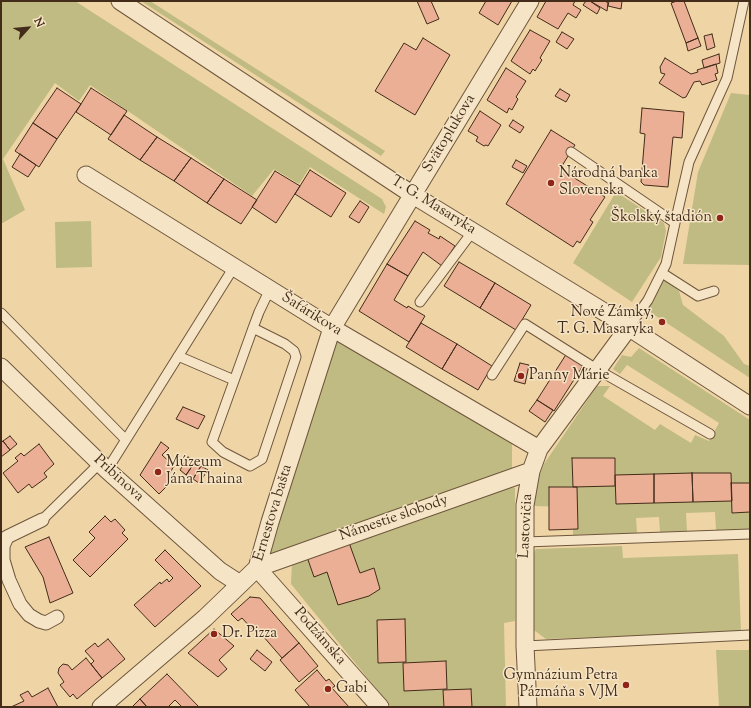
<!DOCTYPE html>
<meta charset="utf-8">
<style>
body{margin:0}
#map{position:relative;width:751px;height:708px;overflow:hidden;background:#efd5a6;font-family:"Sorts Mill Goudy",serif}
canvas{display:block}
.frame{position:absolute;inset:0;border:2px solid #432c1a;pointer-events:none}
.north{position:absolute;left:8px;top:8px;width:40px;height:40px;-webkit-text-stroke:3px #f5e4c5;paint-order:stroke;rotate:63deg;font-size:11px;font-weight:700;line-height:16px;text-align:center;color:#432c1a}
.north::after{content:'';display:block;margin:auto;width:14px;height:18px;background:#432c1a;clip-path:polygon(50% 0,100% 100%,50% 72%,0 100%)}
</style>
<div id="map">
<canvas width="751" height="708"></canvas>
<div class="frame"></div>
<div class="north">N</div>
</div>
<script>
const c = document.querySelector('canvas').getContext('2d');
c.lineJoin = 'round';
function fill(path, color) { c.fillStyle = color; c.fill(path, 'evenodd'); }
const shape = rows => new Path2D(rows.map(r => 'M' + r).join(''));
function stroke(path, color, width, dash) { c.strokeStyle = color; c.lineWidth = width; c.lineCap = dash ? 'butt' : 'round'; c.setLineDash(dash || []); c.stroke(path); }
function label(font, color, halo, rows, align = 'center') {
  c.font = font + ' "Sorts Mill Goudy",serif'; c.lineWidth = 3; c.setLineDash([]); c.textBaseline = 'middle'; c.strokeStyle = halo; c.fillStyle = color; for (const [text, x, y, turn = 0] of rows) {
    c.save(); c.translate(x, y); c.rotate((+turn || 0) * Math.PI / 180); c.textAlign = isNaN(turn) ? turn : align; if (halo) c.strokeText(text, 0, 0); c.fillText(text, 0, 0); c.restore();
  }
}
fill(shape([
 [1,1,75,1,382,199,386,207,384,214,310,167,299,184,274,169,252,196,90,85,79,101,55,83,3,159,25,210,1,224],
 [141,1,150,1,385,151,381,156],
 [731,93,750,95,750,265,683,264,698,172],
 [616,192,664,223,666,231,661,257,632,302,573,263],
 [91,221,92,267,56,268,55,222],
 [664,279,679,291,683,305,724,336,744,364,750,366,750,378,647,310],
 [332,328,512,438,512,473,257,568],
 [639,348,750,420,750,530,716,530,715,512,686,513,687,531,660,532,659,517,636,518,637,533,573,535,573,507,531,506,530,499,544,464,597,386,610,386,603,396,655,430,660,424,691,443,695,435,709,441,719,423,627,365,620,374,613,369,622,355,631,357],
 [506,485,515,488,515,621,504,623,506,707,391,707,291,584,292,563],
 [622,546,623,558,738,554,741,632,546,639,531,628,529,560,536,549],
 [716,650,750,650,750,707,719,707]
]), '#c0bb82');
const building = shape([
 [417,1,431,1,439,19,427,24,417,1],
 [486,1,512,1,498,25,479,13,486,1],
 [546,1,575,1,573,5,581,10,576,18,568,13,558,29,537,17,546,1],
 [586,1,590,1,600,8,597,14,583,5,586,1],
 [590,1,605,1,608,3,607,11,590,1],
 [609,1,622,1,621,9,608,6,609,1],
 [677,1,684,1,698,38,686,43,671,3,677,1],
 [530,30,550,41,540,58,542,60,535,71,533,69,530,74,511,61,530,30],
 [562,32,574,39,567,49,556,42,562,32],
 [712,34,715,47,707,50,704,36,712,34],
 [423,38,450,55,415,115,375,91,404,43,416,50,423,38],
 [698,38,701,46,688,51,686,43,698,38],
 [719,54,720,63,704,68,702,60,719,54],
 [665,58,691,74,698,72,697,70,716,64,718,73,715,74,717,80,702,85,700,81,694,82,686,97,683,98,659,83,665,74,661,73,660,67,665,58],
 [506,68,526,81,516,97,518,99,512,110,509,108,507,113,487,100,506,68],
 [57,88,81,104,57,139,33,123,57,88],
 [91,88,127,111,111,135,76,112,91,88],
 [560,89,570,95,566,102,555,96,560,89],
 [642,108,684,112,682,138,673,137,668,187,644,185,641,182,645,134,640,133,642,108],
 [480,111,501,125,488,146,486,145,484,146,476,141,478,137,468,131,480,111],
 [124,115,157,137,140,160,108,139,124,115],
 [513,120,524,127,520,133,509,126,513,120],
 [33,123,57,139,39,167,15,151,33,123],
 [551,130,575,145,560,169,605,197,590,220,593,222,580,243,577,241,573,247,506,204,551,130],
 [157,137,191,158,174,181,140,160,157,137],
 [20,154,36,165,28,177,12,167,20,154],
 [191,158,224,179,207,203,174,181,191,158],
 [516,160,527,166,523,173,512,167,516,160],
 [310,170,346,193,331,217,295,194,310,170],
 [275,171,300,186,276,223,252,207,275,171],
 [224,179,257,200,241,224,207,203,224,179],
 [360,201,369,207,359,223,349,217,360,201],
 [415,221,430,230,428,233,439,239,440,236,455,246,442,266,423,252,408,276,387,264,415,221],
 [459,262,495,283,480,308,444,286,459,262],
 [387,264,408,276,394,300,407,308,408,306,425,316,409,342,359,311,387,264],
 [495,283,531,305,516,330,480,308,495,283],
 [421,323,457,344,442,369,406,347,421,323],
 [457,344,492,366,478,390,442,369,457,344],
 [567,353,584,364,554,411,537,400,567,353],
 [520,363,529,365,525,384,514,381,520,363],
 [537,400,553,410,545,422,529,411,537,400],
 [183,407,205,416,198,429,176,419,183,407],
 [10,436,17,444,10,450,3,441,10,436],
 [3,441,10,450,1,457,1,443,3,441],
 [161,442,169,448,162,455,174,466,168,476,173,480,159,494,140,475,161,442],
 [39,444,54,464,44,473,47,477,32,488,29,484,18,493,3,473,18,461,15,458,21,453,24,456,39,444],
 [188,457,195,462,186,475,180,470,188,457],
 [572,458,615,458,615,486,573,487,572,458],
 [195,462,201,466,193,479,186,475,195,462],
 [201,466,208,470,199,483,193,479,201,466],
 [692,473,731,473,732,501,693,502,692,473],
 [692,473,693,502,654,503,654,474,692,473],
 [654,474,654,503,616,504,615,475,654,474],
 [731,483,750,483,750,512,732,513,731,483],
 [549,487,577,487,578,529,549,530,549,487],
 [105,516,111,522,115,519,125,530,122,533,128,539,90,577,73,560,95,538,89,532,105,516],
 [49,537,73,593,50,603,43,577,25,547,49,537],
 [348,540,360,573,374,568,380,589,369,596,338,605,327,572,314,577,306,554,348,540],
 [165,550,201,586,155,627,134,605,160,582,161,584,167,579,169,582,173,578,155,560,165,550],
 [250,597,260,598,299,643,282,658,256,628,253,630,242,618,238,621,231,614,250,597],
 [405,619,406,662,378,663,377,620,405,619],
 [214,629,234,646,219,660,227,669,218,677,188,653,214,629],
 [108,639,125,659,102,678,91,664,94,661,85,651,95,643,98,647,108,639],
 [299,643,318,666,299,682,280,660,299,643],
 [257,650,272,662,265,671,250,659,257,650],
 [86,658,102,678,77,699,73,694,70,697,60,685,64,682,58,673,59,668,63,664,68,665,72,670,86,658],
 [446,661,447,689,404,691,403,663,446,661],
 [317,670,326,681,329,679,335,686,332,688,349,707,310,707,295,690,317,670],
 [167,674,199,707,182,707,175,700,168,707,147,707,140,699,167,674],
 [48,688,58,707,11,707,24,701,20,695,28,691,32,697,48,688],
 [471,689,472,707,444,707,443,690,471,689],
 [140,699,147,707,132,707,140,699]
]);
fill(building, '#eaaf94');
stroke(building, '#432c1a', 1);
const service = shape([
 [571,152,675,223,666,264,648,300,629,327],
 [675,223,689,162,727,78,744,1],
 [662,273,698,296,714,291],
 [420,302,473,231],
 [1,313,126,440],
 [253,328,285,344,294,351,296,357,262,459,250,466,223,452,212,442,253,328,259,312,270,289],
 [178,356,234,380],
 [492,375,525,324,598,370,710,434],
 [107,470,234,267],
 [42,520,100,463],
 [525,542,750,534],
 [525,646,750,635]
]);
const pedestrian = shape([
 [42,520,7,537,3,546,3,560,9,580,20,604,29,615,39,621,46,623,57,617]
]);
const minor = shape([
 [120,1,413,195,619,321,750,406],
 [86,175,332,328,539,449],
 [1,367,107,470,220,571,240,584],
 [257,568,531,471],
 [257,568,380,707],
 [101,707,205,618,257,568,270,522,332,328,530,1],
 [528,707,525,646,525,505,531,471,539,449,629,327]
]);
stroke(service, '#6e563d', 11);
stroke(pedestrian, '#6e563d', 15);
stroke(minor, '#6e563d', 19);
stroke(service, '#f5e4c5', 9);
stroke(pedestrian, '#f5e4c5', 13);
stroke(minor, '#f5e4c5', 17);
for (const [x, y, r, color] of [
 [551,183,4,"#8f2418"],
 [720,218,4,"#8f2418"],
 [662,322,4,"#8f2418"],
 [521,376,4,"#8f2418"],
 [158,472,4,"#8f2418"],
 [214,634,4,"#8f2418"],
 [626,685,4,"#8f2418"],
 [328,689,4,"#8f2418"]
]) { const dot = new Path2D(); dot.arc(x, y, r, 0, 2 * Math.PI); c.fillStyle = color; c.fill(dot); stroke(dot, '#f5e4c5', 1.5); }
label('15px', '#432c1a', '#f5e4c5', [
 ["Svätoplukova",450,134,-59],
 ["T. G. Masaryka",433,206,32],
 ["Šafárikova",311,315,32],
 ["Pribinova",118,479,42],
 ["Ernestova bašta",274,513,-73],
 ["Námestie slobody",394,519,-19],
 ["Lastovičia",527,526,-87],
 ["Podzámska",319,637,49]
]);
label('15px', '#432c1a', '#f5e4c5', [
 ["Národná banka",559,174],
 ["Slovenska",559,191],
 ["Školský štadión",712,218,"right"],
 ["Nové Zámky,",654,313,"right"],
 ["T. G. Masaryka",654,330,"right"],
 ["Panny Márie",529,376],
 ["Múzeum",166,463],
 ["Jána Thaina",166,480],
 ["Dr. Pizza",222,634],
 ["Gymnázium Petra",618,676,"right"],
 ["Pázmáňa s VJM",618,693,"right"],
 ["Gabi",336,689]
], 'left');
</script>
